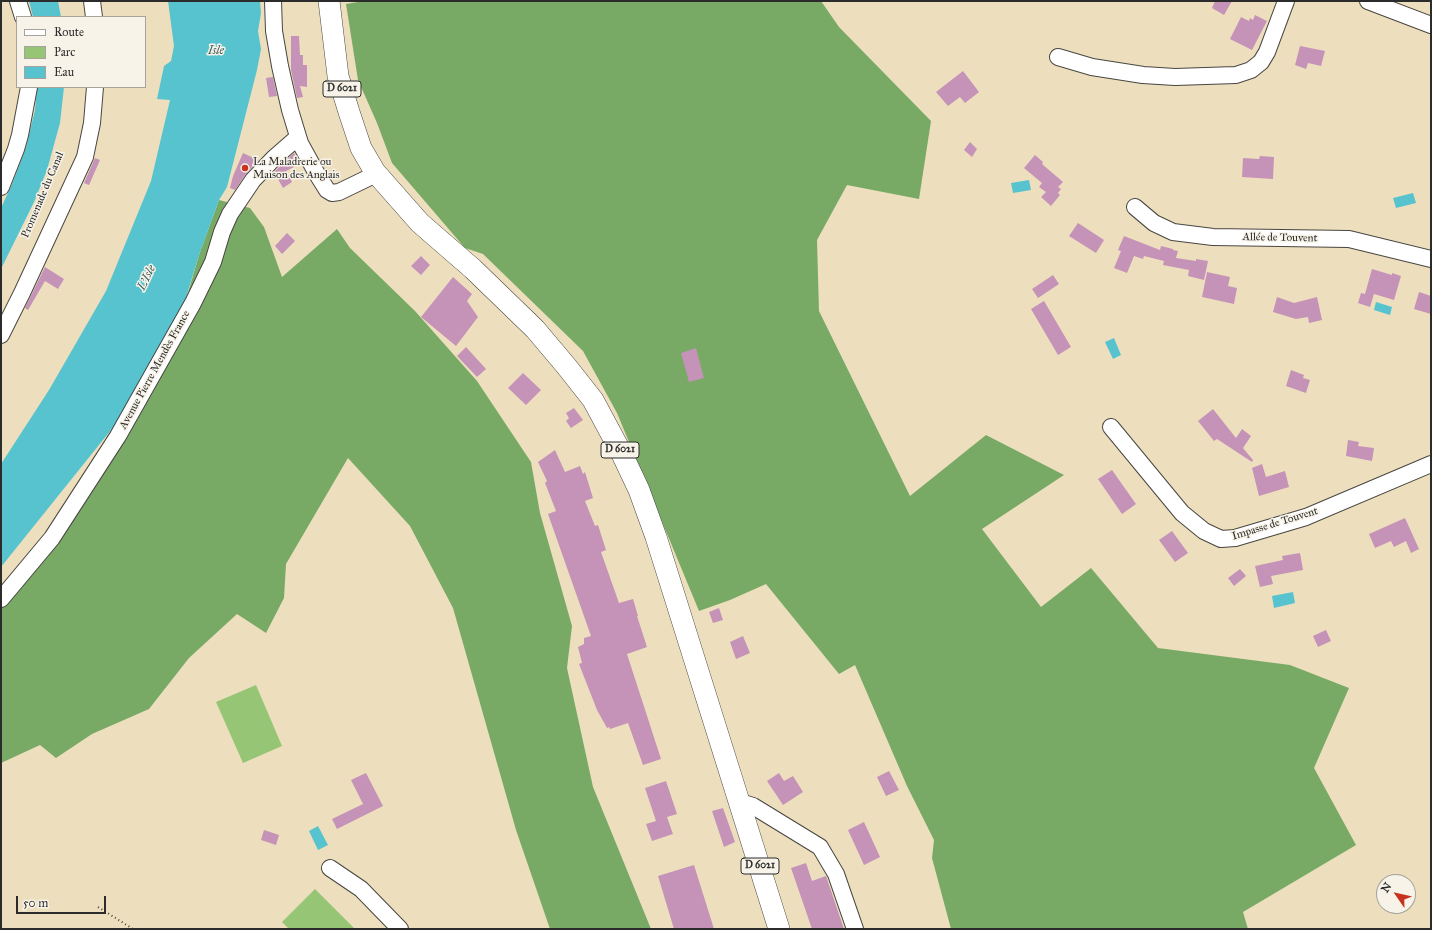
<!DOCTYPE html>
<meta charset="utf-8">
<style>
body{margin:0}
#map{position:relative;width:1432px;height:930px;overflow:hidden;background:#eddfbd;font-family:"IM FELL Great Primer",serif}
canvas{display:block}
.frame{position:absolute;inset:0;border:2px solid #2b2b2b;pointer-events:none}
.legend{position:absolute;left:16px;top:16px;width:130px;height:72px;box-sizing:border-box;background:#f7f3e8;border:1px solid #a5a39c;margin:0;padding:5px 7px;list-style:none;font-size:12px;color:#2b2b2b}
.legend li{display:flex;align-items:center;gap:8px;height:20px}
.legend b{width:20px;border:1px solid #a5a39c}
.north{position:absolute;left:1376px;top:874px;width:40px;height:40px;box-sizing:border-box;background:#f7f3e8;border:1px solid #a5a39c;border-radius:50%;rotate:304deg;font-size:11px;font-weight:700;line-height:16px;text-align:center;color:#2b2b2b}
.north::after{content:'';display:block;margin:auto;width:14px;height:18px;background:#c8321e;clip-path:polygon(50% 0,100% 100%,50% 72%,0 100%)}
.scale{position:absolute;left:16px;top:896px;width:90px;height:18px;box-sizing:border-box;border:2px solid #2b2b2b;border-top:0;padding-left:5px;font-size:12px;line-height:14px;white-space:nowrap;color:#2b2b2b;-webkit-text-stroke:3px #f7f3e8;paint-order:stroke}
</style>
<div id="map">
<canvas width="1432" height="930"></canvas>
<div class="frame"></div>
<ul class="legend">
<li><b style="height:5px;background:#fff"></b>Route</li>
<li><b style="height:11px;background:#96c575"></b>Parc</li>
<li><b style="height:11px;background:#56c3cf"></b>Eau</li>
</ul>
<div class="north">N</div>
<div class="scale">50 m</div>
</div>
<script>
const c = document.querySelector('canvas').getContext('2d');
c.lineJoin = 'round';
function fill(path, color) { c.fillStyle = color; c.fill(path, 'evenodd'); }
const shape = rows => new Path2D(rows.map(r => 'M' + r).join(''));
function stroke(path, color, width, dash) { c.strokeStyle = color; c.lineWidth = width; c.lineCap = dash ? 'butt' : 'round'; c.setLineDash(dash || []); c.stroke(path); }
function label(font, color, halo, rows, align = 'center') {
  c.font = font + ' "IM FELL Great Primer",serif'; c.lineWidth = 3; c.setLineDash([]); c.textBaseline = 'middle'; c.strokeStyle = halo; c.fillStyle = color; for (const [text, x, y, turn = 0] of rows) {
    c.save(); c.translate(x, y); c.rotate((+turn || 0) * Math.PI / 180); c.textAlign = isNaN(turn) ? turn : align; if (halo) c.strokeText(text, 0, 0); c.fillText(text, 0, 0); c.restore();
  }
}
fill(shape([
 [256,685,282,746,243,763,216,702],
 [315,889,355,929,289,929,282,922]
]), '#96c575');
fill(shape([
 [364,1,821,1,839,27,931,121,919,199,847,185,817,240,819,311,910,496,986,435,1064,475,982,529,1041,607,1091,568,1158,648,1290,665,1349,688,1314,768,1356,845,1243,912,1248,929,951,929,932,858,934,840,907,786,855,665,839,674,766,584,730,600,699,611,617,413,583,351,483,254,465,248,392,163,377,123,358,80,346,4],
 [219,200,250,208,264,227,282,277,337,229,350,248,415,311,477,381,531,462,540,513,572,626,567,668,593,787,651,929,550,929,516,830,453,608,410,526,348,458,286,564,284,598,266,633,237,614,189,658,149,709,92,734,56,758,40,745,1,763,1,593,51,528,85,479,183,310,199,255]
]), '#78aa66');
fill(shape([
 [29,1,58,1,61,17,33,17],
 [168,1,260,1,261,13,258,31,261,49,257,70,227,187,219,200,199,255,181,314,119,420,1,567,1,464,49,390,106,291,151,181,170,100,157,99,164,66,171,61,174,46],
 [37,87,64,87,60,123,47,170,34,202,1,269,1,208,12,184,26,147,35,110],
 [1029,180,1031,190,1013,193,1011,183],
 [1413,193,1416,203,1396,208,1393,198],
 [1376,302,1392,307,1390,315,1374,310],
 [1114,338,1121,355,1113,359,1105,342],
 [1293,592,1295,603,1274,608,1272,596],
 [318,826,328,845,318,850,309,831]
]), '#56c3cf');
fill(shape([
 [1215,1,1232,1,1224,15,1212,8],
 [1255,15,1267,21,1252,50,1230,39,1241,17,1249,21,1250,18,1253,20],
 [291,36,299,36,300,55,303,55,303,65,307,65,307,87,300,86,303,97,297,98,291,70],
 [1300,46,1325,51,1321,66,1308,63,1306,69,1295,65],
 [963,71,979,92,965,103,960,97,948,106,936,92],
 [273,77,277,96,269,97,266,78],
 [970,142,977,149,972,157,964,150],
 [243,153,258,160,245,175,235,190,230,188,233,176],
 [294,153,297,158,291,161,294,167,286,171,292,182,283,188,274,172],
 [1035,155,1043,162,1042,164,1063,182,1058,187,1061,189,1058,193,1060,195,1051,206,1041,197,1046,192,1039,187,1042,183,1024,168],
 [1260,156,1274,157,1273,179,1242,177,1243,158,1259,159],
 [95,158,100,160,89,185,84,183],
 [1078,223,1104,240,1096,253,1069,236],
 [287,233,295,241,282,254,275,246],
 [1124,236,1160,250,1161,246,1173,249,1173,250,1178,251,1176,258,1196,261,1196,259,1208,261,1204,280,1188,276,1189,270,1163,265,1164,261,1144,256,1143,259,1134,256,1127,273,1114,268,1121,251,1118,250],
 [421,256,430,265,421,275,411,266],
 [45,267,64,279,58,289,45,281,28,310,25,308],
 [1372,269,1392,275,1392,273,1401,276,1394,300,1374,294,1370,307,1358,303,1361,293,1365,294],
 [1207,272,1230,277,1228,286,1237,288,1234,304,1202,297],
 [1053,275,1059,284,1038,298,1032,289],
 [453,277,472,294,467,301,478,317,456,346,421,317],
 [1419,292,1431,296,1431,314,1414,309],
 [1277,297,1294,303,1317,297,1322,320,1309,323,1308,317,1296,319,1273,312],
 [1044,301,1071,347,1058,355,1031,309],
 [466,347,486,369,477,377,457,356],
 [696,348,704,378,689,382,681,353],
 [1291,370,1304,375,1303,378,1310,380,1306,393,1286,386],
 [523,373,541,390,526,405,508,388],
 [574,408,583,420,571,428,566,421,569,418,566,413],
 [1213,409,1236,438,1242,429,1251,436,1243,448,1253,460,1252,462,1217,439,1214,441,1198,421],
 [1348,440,1359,442,1358,446,1374,448,1372,461,1346,456],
 [555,450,565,472,580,466,583,474,585,472,593,498,585,501,595,526,598,525,606,550,601,552,619,603,633,599,638,616,637,616,647,647,627,654,661,759,643,765,628,723,610,729,609,727,607,728,597,710,579,664,582,663,578,647,584,644,584,638,591,636,548,514,556,511,545,483,547,481,538,462],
 [1262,464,1266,477,1285,471,1289,487,1259,496,1252,468],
 [1112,470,1136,504,1122,514,1098,479],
 [1405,518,1419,549,1411,553,1406,541,1394,547,1391,541,1375,548,1369,534],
 [1172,531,1188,553,1175,562,1159,540],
 [1300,553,1303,570,1271,576,1273,584,1260,587,1255,566,1283,560,1282,556],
 [1240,569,1246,576,1234,586,1228,578],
 [719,608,723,620,713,623,709,612],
 [1326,630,1331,641,1318,647,1313,636],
 [743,636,750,653,736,659,730,642],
 [889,771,899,790,886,796,877,777],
 [366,773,383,806,337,829,332,819,363,804,351,780],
 [779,773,784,781,793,776,803,792,783,805,767,781],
 [666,781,677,814,667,817,673,834,652,841,646,824,656,821,645,788],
 [723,808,735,842,724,847,712,811],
 [864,822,880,857,864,865,848,830],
 [264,830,279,835,276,845,261,840],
 [806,863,812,881,826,876,844,929,812,929,791,868],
 [694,865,714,929,674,929,658,876]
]), '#c592b8');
const minor = shape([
 [18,1,23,17],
 [92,1,94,17],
 [273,1,274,31,280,66,290,110,300,143,317,174,327,190,332,193,339,192,368,178,375,172],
 [1368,1,1431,25],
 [1058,57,1092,67,1143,75,1175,77,1236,75,1251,70,1261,62,1267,52,1286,1],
 [1,187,16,149,20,135,29,87],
 [1135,207,1154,223,1173,232,1213,237,1349,239,1431,259],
 [1,335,22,293,85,157,92,123,95,87],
 [1111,427,1182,513,1204,531,1221,539,1235,538,1306,517,1431,464],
 [1,599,52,538,118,436,193,303,213,262,222,232,230,214,253,180,274,158,298,137],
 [740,802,753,806,820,847,836,874,855,929],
 [330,868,361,889,400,929]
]);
const major = shape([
 [329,1,338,76,349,112,361,148,375,172,420,223,473,269,535,329,567,367,593,400,622,454,639,490,656,537,779,929]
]);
stroke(minor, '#484641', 18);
stroke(major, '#484641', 22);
stroke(shape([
 [98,907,133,929]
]), '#484641', 2, [1, 3]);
stroke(minor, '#fff', 16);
stroke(major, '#fff', 21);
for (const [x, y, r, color] of [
 [245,168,4,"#c8321e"]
]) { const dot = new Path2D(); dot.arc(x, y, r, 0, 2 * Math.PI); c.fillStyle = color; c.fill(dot); stroke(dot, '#f7f3e8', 1.5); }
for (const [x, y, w] of [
 [342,89,38],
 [620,450,38],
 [760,866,38]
]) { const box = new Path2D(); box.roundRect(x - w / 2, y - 8, w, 16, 3); c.fillStyle = '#f7f3e8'; c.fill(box); stroke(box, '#2b2b2b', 1); }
label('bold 10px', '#2b2b2b', null, [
 ["D 6021",342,89],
 ["D 6021",620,450],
 ["D 6021",760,866]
]);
label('11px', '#2b2b2b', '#f7f3e8', [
 ["La Maladrerie ou",253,162],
 ["Maison des Anglais",253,175]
], 'left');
label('11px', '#2b2b2b', '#f7f3e8', [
 ["Promenade du Canal",43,195,-67],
 ["Allée de Touvent",1280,238,1],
 ["Avenue Pierre Mendès France",155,370,-61],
 ["Impasse de Touvent",1275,524,-17]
]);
label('italic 12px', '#38595c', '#f7f3e8', [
 ["Isle",216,51],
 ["L'Isle",147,278,-64]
]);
</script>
